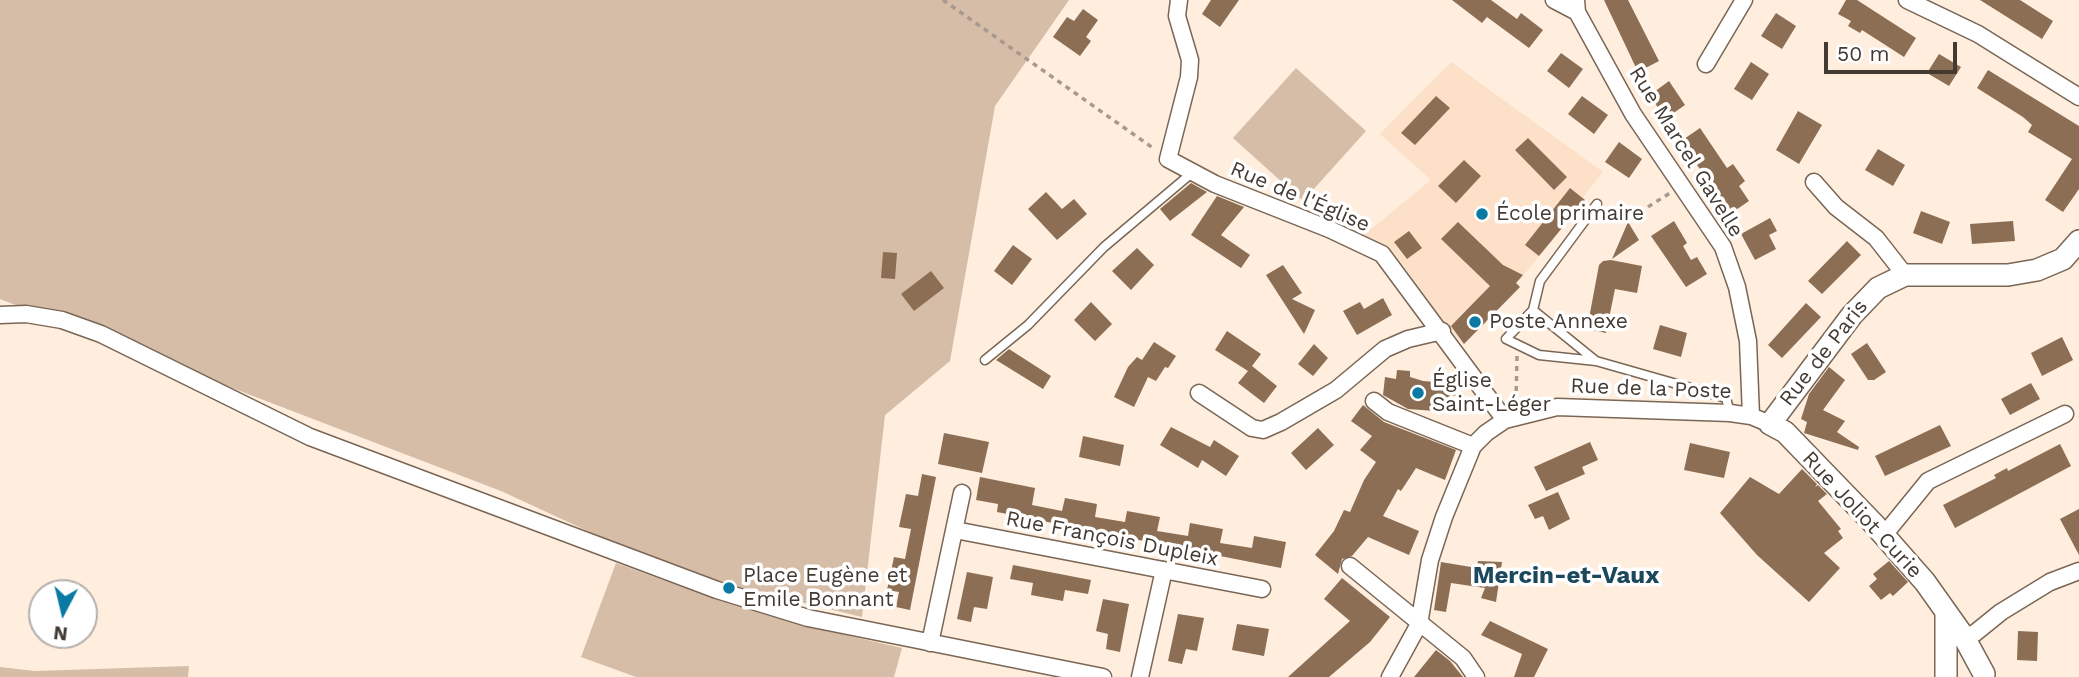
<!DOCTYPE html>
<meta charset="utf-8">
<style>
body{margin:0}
#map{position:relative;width:2079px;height:677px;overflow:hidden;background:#ffeddd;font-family:"Work Sans",sans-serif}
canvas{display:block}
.north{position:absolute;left:28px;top:579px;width:70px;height:70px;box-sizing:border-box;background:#fff;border:2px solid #b4b0ad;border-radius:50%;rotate:187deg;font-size:19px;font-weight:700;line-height:28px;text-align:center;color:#433a32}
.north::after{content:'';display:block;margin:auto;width:24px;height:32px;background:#0a79a3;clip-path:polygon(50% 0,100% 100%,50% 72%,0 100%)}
.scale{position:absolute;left:1824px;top:42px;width:133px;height:32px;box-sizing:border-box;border:4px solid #433a32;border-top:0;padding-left:9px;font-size:21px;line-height:24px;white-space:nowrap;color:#433a32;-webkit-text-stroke:5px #fff;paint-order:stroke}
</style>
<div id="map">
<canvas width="2079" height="677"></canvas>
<div class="north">N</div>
<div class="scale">50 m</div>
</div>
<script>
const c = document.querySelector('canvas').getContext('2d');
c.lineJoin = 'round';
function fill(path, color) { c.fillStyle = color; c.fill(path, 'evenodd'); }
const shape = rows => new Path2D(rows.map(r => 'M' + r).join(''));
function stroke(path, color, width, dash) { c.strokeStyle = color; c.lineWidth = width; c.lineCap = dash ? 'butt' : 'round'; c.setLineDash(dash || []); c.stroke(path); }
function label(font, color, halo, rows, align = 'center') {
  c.font = font + ' "Work Sans",sans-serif'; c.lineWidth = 7; c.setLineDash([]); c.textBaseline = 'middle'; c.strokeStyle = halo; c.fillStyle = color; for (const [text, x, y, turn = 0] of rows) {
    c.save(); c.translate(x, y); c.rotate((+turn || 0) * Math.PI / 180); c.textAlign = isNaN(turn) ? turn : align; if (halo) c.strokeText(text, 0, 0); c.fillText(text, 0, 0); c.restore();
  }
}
fill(shape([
 [1451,62,1603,172,1583,197,1585,200,1517,283,1520,287,1464,344,1449,329,1392,250,1363,236,1431,180,1380,134]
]), '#fce0c7');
fill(shape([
 [0,0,1069,0,995,106,950,361,885,415,862,617,718,582,620,546,501,491,0,299],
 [1296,68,1366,131,1303,201,1233,138],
 [616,563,715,599,806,626,902,648,894,677,636,677,581,657],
 [189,666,188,677,0,677,0,667,35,671]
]), '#d5bda8');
fill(shape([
 [1211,0,1239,0,1220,27,1202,14],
 [1452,0,1491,0,1517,19,1521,13,1543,30,1529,48,1487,17,1482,23],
 [1604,0,1628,0,1659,61,1638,72],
 [1846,0,1857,0,1916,38,1904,57,1862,30,1860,33,1848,26,1851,21,1838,14],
 [1980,0,2020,0,2053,21,2042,39],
 [1083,9,1098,20,1086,37,1091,41,1080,56,1053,37,1067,17,1074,21],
 [1776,13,1796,26,1782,49,1761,36],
 [1561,53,1583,69,1569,88,1547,71],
 [1939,54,1961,67,1949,86,1927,73],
 [1751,62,1769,74,1752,100,1734,89],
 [1988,70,2079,126,2079,189,2063,212,2045,200,2072,159,2028,132,2032,125,2023,117,1977,88],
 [1669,81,1685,105,1665,119,1650,95],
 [1436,96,1450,108,1415,145,1401,133],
 [1582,96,1608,115,1594,134,1568,114],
 [1798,111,1822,125,1799,164,1776,150],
 [1700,128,1727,168,1733,164,1745,181,1739,186,1749,201,1730,214,1681,141],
 [1528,138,1567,177,1554,190,1515,150],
 [1619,142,1642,159,1629,178,1605,162],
 [1878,149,1905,165,1893,186,1865,170],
 [1464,160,1481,176,1456,203,1438,186],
 [1191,183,1207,192,1170,221,1160,209],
 [1570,188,1585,200,1539,256,1525,245],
 [1046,192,1062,209,1074,199,1087,214,1057,240,1028,209],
 [1217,196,1244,207,1221,235,1250,255,1241,268,1191,235],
 [1921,211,1950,222,1942,244,1913,233],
 [1770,218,1777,231,1769,235,1776,249,1755,260,1741,234],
 [1674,221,1687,243,1683,246,1691,260,1697,257,1707,274,1686,287,1651,236],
 [2013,221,2015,241,1972,244,1970,224],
 [1458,222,1503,265,1523,275,1516,283,1520,287,1464,344,1451,326,1490,286,1441,239],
 [1628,222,1639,240,1612,259],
 [1409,231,1422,248,1407,259,1394,242],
 [1847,241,1861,255,1822,294,1808,281],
 [1013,245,1032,259,1012,285,994,271],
 [1137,248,1154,265,1131,290,1112,271],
 [883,252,897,253,895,279,881,278],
 [1611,260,1642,266,1637,293,1615,289,1606,333,1587,329,1599,265,1603,261],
 [1283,265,1302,293,1292,299,1315,310,1304,334,1266,275],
 [931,271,944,288,914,311,901,294],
 [1383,298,1392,315,1357,335,1343,311,1360,302,1364,309],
 [1091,302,1112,324,1095,341,1074,320],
 [1806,303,1821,317,1782,358,1768,345],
 [1660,325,1687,333,1681,357,1653,349],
 [1227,331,1261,354,1252,366,1277,386,1264,403,1238,383,1248,371,1215,350],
 [2062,337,2073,360,2042,376,2031,353],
 [1154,342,1176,356,1168,368,1165,367,1156,381,1148,377,1134,407,1114,397,1128,367,1137,357,1142,360],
 [1867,343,1886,372,1874,380,1868,380,1851,354],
 [1314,344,1328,358,1313,376,1298,364],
 [1009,349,1051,376,1043,389,996,360],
 [1829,367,1845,380,1823,410,1845,421,1837,432,1859,447,1858,450,1804,433,1807,422,1801,419,1809,394],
 [1397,370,1410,371,1410,377,1423,381,1450,383,1449,412,1408,409,1383,395,1385,377,1396,379],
 [2031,383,2040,399,2010,415,2001,399],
 [1363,405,1384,422,1456,450,1445,480,1416,468,1401,491,1398,489,1383,516,1419,531,1409,555,1368,537,1352,556,1342,559,1338,574,1315,555,1334,531,1344,510,1350,512,1364,480,1376,462,1360,450,1372,436,1351,421],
 [1940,425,1951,446,1885,476,1875,456],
 [1171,427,1210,447,1214,440,1239,456,1226,476,1202,460,1198,468,1160,445],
 [1318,428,1334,445,1306,470,1291,453],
 [944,433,989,442,982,473,938,464],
 [1083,436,1124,445,1120,466,1079,457],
 [1590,442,1598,460,1582,467,1585,474,1546,491,1534,467],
 [1690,443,1730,452,1724,478,1684,470],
 [2060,444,2071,466,1955,528,1943,505,1996,478,1994,475,2007,468,2008,471],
 [1802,469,1817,484,1815,487,1818,485,1827,494,1818,501,1841,529,1838,531,1843,538,1824,553,1840,568,1809,602,1757,555,1720,513,1750,477,1779,494],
 [922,474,936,477,910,610,896,607,899,592,887,590,894,557,905,559,911,529,899,527,906,494,918,496],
 [980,477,1035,488,1032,505,1062,511,1065,498,1097,504,1095,517,1125,522,1127,511,1160,517,1157,531,1188,536,1190,523,1223,529,1220,543,1252,548,1254,536,1286,542,1281,568,997,512,998,504,976,500],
 [1558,492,1570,519,1549,530,1543,516,1535,519,1528,505],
 [2079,509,2079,555,2060,519],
 [1478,561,1502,562,1496,602,1481,598,1485,588,1451,583,1446,612,1434,610,1441,562,1477,568],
 [1889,561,1908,582,1893,596,1890,593,1881,600,1869,586,1877,579,1873,574],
 [1013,565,1091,580,1088,594,1065,590,1063,601,1031,595,1033,583,1010,579],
 [967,572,993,577,987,609,974,607,971,622,957,619],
 [1342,578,1390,617,1370,642,1329,677,1288,677,1350,621,1324,599],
 [1103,599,1129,604,1120,652,1106,649,1108,634,1096,631],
 [1178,614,1204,618,1197,651,1186,649,1182,664,1168,661],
 [1490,621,1548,649,1534,677,1514,677,1522,654,1481,635],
 [1237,624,1269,629,1264,656,1232,650],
 [2018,631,2038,632,2037,661,2017,660],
 [1436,650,1450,661,1463,677,1414,677]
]), '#8b6e54');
const service = shape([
 [1533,310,1540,281,1597,204],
 [985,360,1028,325,1104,247,1193,172],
 [1596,361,1533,310,1506,339,1539,355,1596,361,1726,398,1730,413]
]);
const minor = shape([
 [1179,0,1177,16,1190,60,1189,77,1168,159,1215,184,1329,229,1382,254,1505,420],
 [1554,0,1577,12],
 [1576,0,1577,12,1633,114,1723,247,1737,287,1748,341,1751,416],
 [1907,0,1978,34,2079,97],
 [1706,64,1744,0],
 [1814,182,1836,207,1876,238,1905,275],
 [0,315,26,314,62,320,101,334,310,437,717,590,808,618,1103,677],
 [1199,393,1252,428,1263,430,1281,422,1336,390,1385,349,1408,339,1442,331],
 [1374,401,1388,412,1473,446],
 [955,530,1262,589],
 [1884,535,1928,481,2065,414],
 [1350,566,1463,658,1476,677],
 [1964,637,1975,633,2001,612,2050,582,2079,571],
 [930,643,962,493],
 [1140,677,1164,570],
 [1390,677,1419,624,1430,560,1444,517,1473,446,1486,433,1505,420,1557,407,1730,413,1751,416,1770,424]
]);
const tertiary = shape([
 [1946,615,1946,676],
 [1984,674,1964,637,1925,582,1873,523,1785,432,1770,424,1852,315,1878,288,1905,275,2008,275,2037,270,2063,259,2079,241]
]);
stroke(service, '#796655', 11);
stroke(minor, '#796655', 19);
stroke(tertiary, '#796655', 24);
stroke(shape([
 [943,0,1153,148],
 [1601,219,1632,217,1670,193],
 [1453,394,1464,395],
 [1516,401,1517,356]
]), '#a7998d', 3.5, [5, 5]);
stroke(service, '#fff', 8);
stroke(minor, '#fff', 16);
stroke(tertiary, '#fff', 21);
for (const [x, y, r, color] of [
 [1482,214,7,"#0a79a3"],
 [1475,322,7,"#0a79a3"],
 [1418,393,7,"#0a79a3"],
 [729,588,7,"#0a79a3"]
]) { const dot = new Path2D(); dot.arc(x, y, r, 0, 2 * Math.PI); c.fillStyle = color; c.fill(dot); stroke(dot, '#fff', 2.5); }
label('21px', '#433a32', '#fff', [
 ["Rue Marcel Gavelle",1686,152,58],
 ["Rue de l'Église",1300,197,23],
 ["Rue de Paris",1824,353,-52],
 ["Rue de la Poste",1651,389,2],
 ["Rue Joliot Curie",1862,515,47],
 ["Rue François Dupleix",1112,539,11]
]);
label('21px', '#433a32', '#fff', [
 ["École primaire",1496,214],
 ["Poste Annexe",1489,322],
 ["Église",1432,381],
 ["Saint-Léger",1432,405],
 ["Place Eugène et",743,576],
 ["Emile Bonnant",743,600]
], 'left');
label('bold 24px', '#1c485d', '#fff', [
 ["Mercin-et-Vaux",1566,576]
]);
</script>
